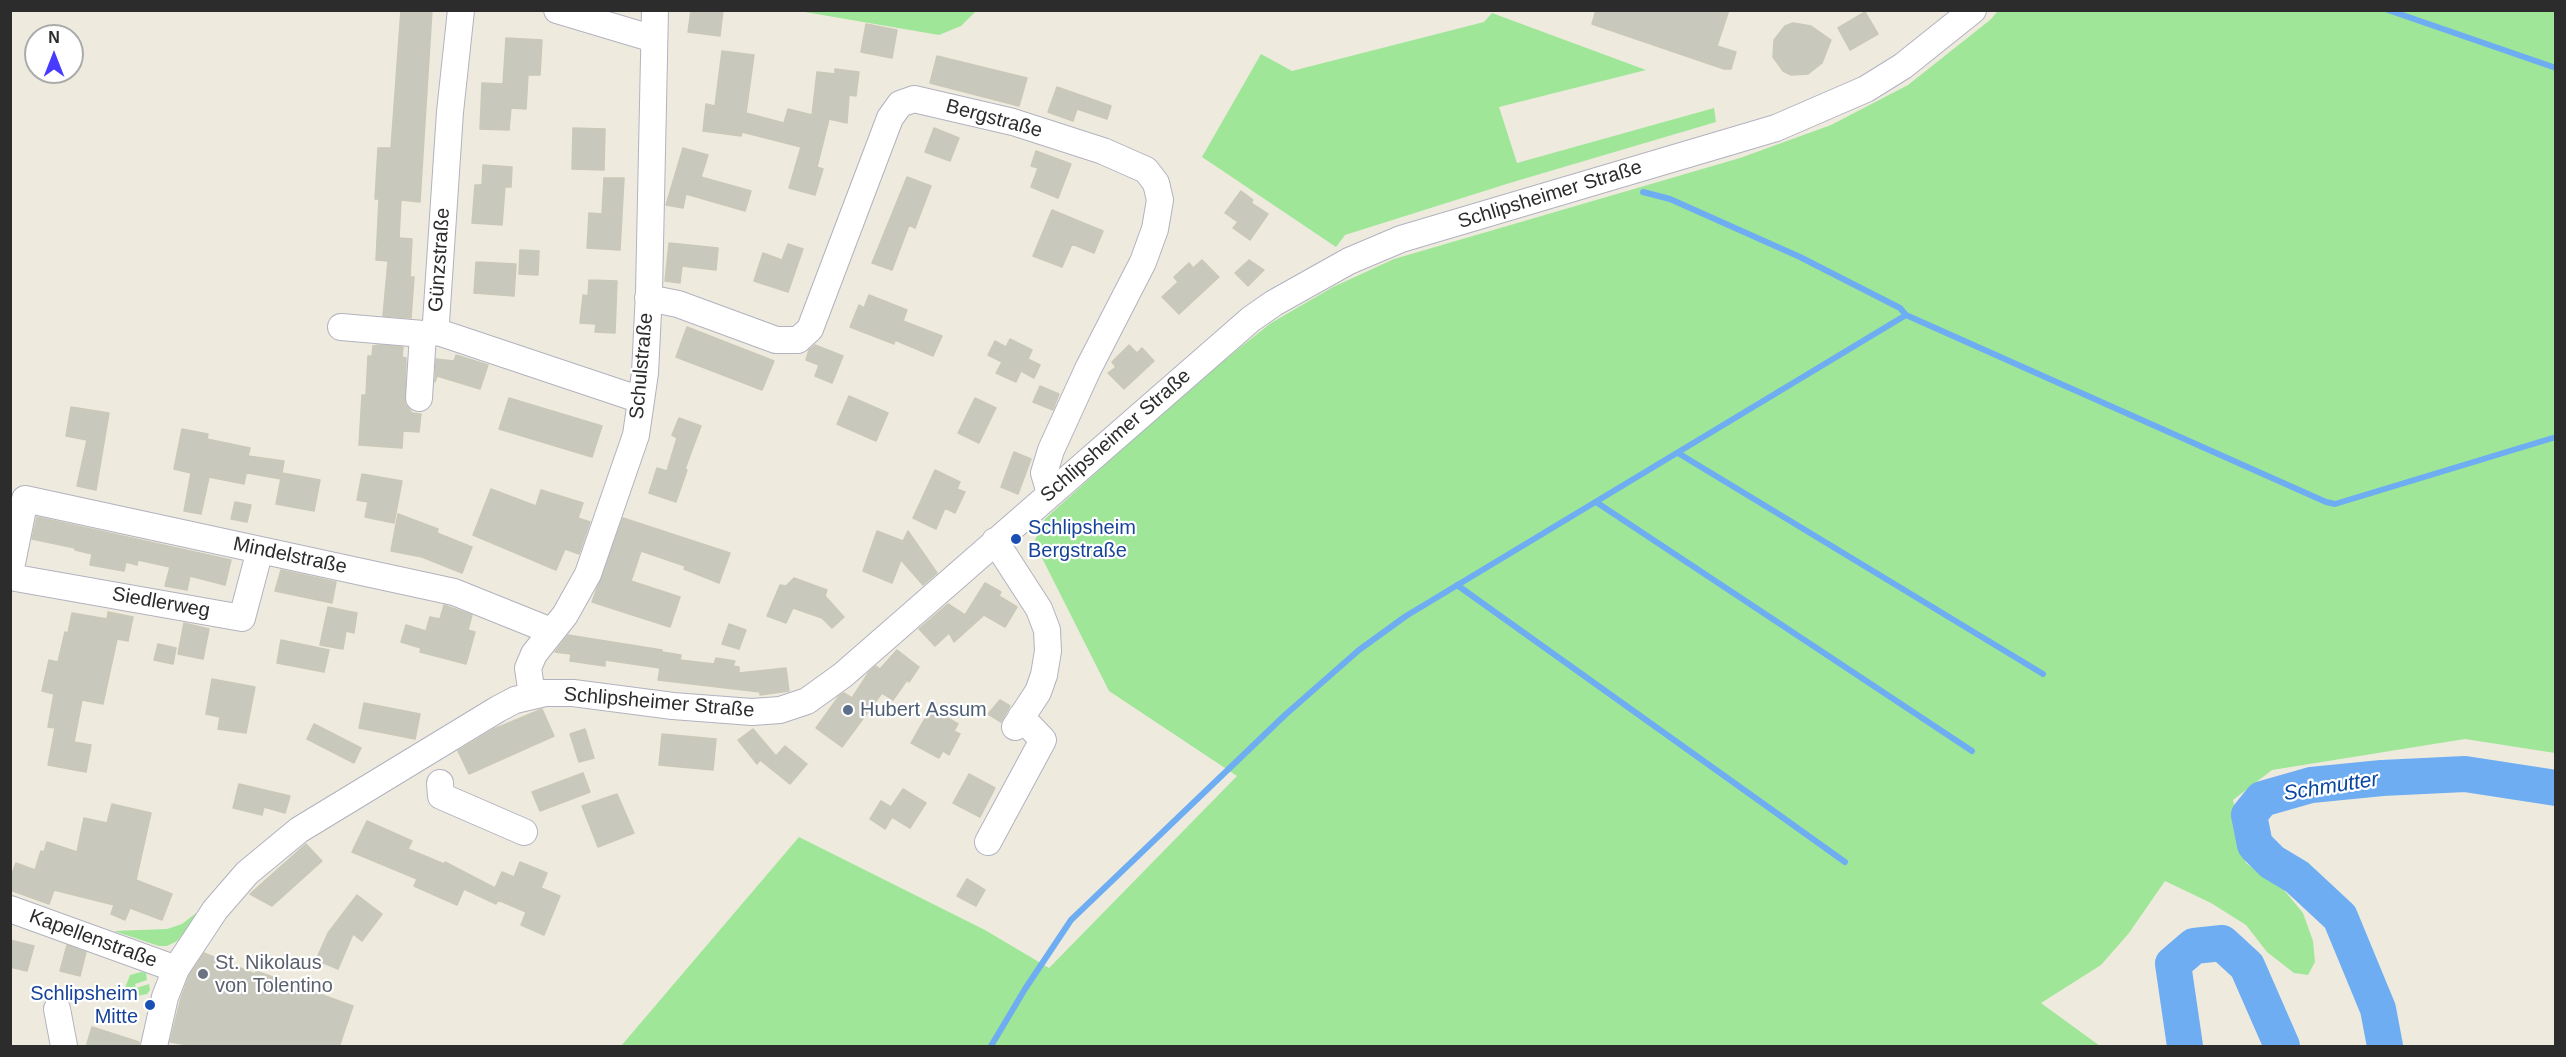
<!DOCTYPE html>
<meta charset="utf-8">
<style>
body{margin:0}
#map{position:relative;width:2566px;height:1057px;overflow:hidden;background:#eeebde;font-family:Helvetica,sans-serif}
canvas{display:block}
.frame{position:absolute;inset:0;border:12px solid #2c2c2c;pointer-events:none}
.north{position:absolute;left:24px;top:24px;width:60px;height:60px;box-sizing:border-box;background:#fff;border:2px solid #ababab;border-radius:50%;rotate:0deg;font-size:16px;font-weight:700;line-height:24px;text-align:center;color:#2c2c2c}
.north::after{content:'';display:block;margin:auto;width:21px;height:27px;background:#483aff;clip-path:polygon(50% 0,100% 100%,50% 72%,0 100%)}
</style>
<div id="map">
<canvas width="2566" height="1057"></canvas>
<div class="frame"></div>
<div class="north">N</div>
</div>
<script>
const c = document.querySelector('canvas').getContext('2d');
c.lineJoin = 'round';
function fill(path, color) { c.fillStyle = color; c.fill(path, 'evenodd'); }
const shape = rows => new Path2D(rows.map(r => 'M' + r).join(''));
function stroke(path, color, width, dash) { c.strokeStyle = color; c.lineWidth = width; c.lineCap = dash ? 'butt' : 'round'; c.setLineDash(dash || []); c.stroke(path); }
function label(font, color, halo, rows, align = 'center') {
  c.font = font + ' Helvetica,sans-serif'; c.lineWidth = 4.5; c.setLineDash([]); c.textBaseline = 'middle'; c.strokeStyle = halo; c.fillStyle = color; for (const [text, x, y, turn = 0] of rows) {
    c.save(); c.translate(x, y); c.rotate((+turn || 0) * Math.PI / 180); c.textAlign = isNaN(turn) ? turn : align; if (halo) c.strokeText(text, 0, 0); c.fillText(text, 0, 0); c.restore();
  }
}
fill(shape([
 [799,11,976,11,961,26,939,35],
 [1998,11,2555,11,2555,753,2465,739,2272,770,2233,800,2246,863,2284,890,2303,913,2313,941,2315,962,2308,975,2294,973,2267,952,2246,925,2211,903,2165,881,2129,933,2101,965,2041,1003,2100,1046,621,1046,799,837,985,930,1049,968,1237,776,1109,691,1034,542,1045,519,1194,384,1271,323,1333,287,1394,259,1740,158,1831,125,1908,85,1990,20],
 [1492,13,1646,70,1499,107,1517,163,1714,108,1716,122,1513,182,1345,235,1336,247,1202,157,1261,54,1292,71,1484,22],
 [196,913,187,929,177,941,167,946,159,946,114,931,167,929,182,924],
 [141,972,146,973,147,980,135,984,136,988,149,984,150,990,147,994,137,996,127,991,125,988,130,975]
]), '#9fe699');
stroke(shape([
 [2388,10,2556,68],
 [1643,192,1670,199,1800,257,1900,308,1906,315],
 [1678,453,2043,674],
 [1596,502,1972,751],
 [1457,585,1845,862],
 [991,1046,1025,989,1071,920,1285,715,1359,650,1406,616,1906,315,2326,502,2335,504,2556,437]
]), '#6eadf2', 6);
stroke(shape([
 [2185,1046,2173,964,2194,946,2222,943,2247,966,2282,1046],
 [2385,1046,2378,1009,2340,917,2297,877,2272,862,2255,845,2249,815,2262,799,2311,785,2382,778,2465,774,2556,788]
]), '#6eadf2', 36);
const building = shape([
 [401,10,432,10,420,202,401,200,399,238,412,239,410,277,414,277,411,318,383,316,388,261,376,260,379,199,375,199,378,148,391,148,401,10],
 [691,10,723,10,720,36,688,32,691,10],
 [1596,10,1729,10,1717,46,1736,52,1731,69,1724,69,1592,24,1596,10],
 [1865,12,1878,34,1850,50,1838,28,1865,12],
 [1793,23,1811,26,1831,40,1822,63,1808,74,1791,75,1783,71,1773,57,1774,40,1785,26,1793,23],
 [866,24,897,30,892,58,861,52,866,24],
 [506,38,542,40,540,75,528,75,526,109,511,108,509,130,480,129,482,83,503,84,506,38],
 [722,51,754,55,746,113,784,123,788,109,812,115,817,72,835,74,835,69,859,72,856,96,849,95,847,123,829,119,817,167,823,169,815,195,789,188,801,147,742,132,741,136,703,131,706,104,715,106,722,51],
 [937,56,1027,78,1019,106,930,83,937,56],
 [1057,87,1111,106,1107,119,1077,109,1073,121,1048,112,1057,87],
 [573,128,605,129,604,170,572,169,573,128],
 [934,128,959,138,950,161,925,152,934,128],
 [683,148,708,155,701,177,751,191,745,211,686,194,683,208,666,205,683,148],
 [1036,151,1071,164,1058,198,1031,187,1038,168,1031,166,1036,151],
 [483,165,512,167,511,187,505,187,502,225,472,223,475,185,482,185,483,165],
 [907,177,931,186,915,228,909,225,892,270,872,263,907,177],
 [604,178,624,178,620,250,587,248,589,213,602,214,604,178],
 [1241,191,1253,200,1251,203,1268,214,1250,240,1233,228,1238,222,1225,213,1241,191],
 [1052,210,1103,231,1094,253,1072,244,1062,267,1033,256,1052,210],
 [669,243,718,248,716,270,682,266,680,283,665,281,669,243],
 [788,244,803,249,788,292,754,281,763,253,782,260,788,244],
 [520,250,539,251,538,275,519,274,520,250],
 [1202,260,1219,277,1179,314,1162,297,1178,282,1174,277,1189,263,1193,268,1202,260],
 [1249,260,1264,270,1248,286,1235,273,1249,260],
 [476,262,516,264,514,296,474,293,476,262],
 [589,280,617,281,615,333,595,332,596,324,580,323,583,295,588,296,589,280],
 [869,295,907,310,903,321,942,336,933,356,895,340,894,344,850,327,859,305,864,308,869,295],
 [687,327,774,361,762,390,676,357,687,327],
 [1010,339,1032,350,1028,359,1040,365,1034,378,1021,371,1016,382,996,373,1002,362,988,355,995,341,1006,347,1010,339],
 [380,345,403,347,402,357,406,358,405,404,412,413,421,414,419,432,403,431,402,448,359,445,362,395,366,395,368,356,372,356,373,346,380,345],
 [815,345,843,356,832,383,815,376,819,365,806,360,809,350,815,345],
 [1129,345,1137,353,1142,348,1154,361,1124,389,1108,373,1116,367,1112,362,1129,345],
 [456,355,488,365,480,389,437,376,435,382,436,359,454,361,456,355],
 [1040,386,1059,394,1053,410,1033,402,1040,386],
 [849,396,888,413,876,441,837,424,849,396],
 [509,398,602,426,592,457,499,429,509,398],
 [975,398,996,408,979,443,958,433,975,398],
 [71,407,109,413,96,490,77,486,87,440,66,436,71,407],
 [679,418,701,426,685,469,687,470,676,502,649,493,657,468,667,471,677,438,672,435,679,418],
 [182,429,208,434,207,439,250,448,248,456,284,461,281,479,248,473,246,474,244,484,209,477,201,514,184,511,191,473,174,469,182,429],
 [1014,452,1031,459,1018,494,1001,487,1014,452],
 [935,470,960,482,957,489,965,492,955,513,945,508,936,529,913,518,935,470],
 [282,473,320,480,314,511,276,504,282,473],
 [362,474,402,481,394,523,365,517,368,502,357,500,362,474],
 [491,489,536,506,541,490,583,503,578,518,590,522,579,554,565,549,556,570,473,535,491,489],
 [235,502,251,505,247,522,231,519,235,502],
 [398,514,438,529,437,533,472,547,462,573,422,557,391,551,398,514],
 [37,517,231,560,225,585,190,576,187,590,165,586,170,567,138,560,137,565,126,562,124,571,90,565,92,554,75,550,75,548,32,539,37,517],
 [623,518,730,553,719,583,684,569,685,566,641,551,631,581,680,597,670,627,592,602,623,518],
 [877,531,903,541,908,531,937,573,923,585,901,560,892,583,863,571,877,531],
 [281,570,336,582,332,603,275,591,281,570],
 [794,578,827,590,825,596,844,617,832,628,822,618,793,608,786,623,767,616,780,585,786,586,794,578],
 [985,583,1001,592,999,596,1017,607,1005,627,984,615,954,642,949,633,935,646,919,629,948,604,965,615,985,583],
 [444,605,472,615,468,630,475,632,466,664,420,652,421,648,401,642,406,625,426,631,430,617,440,619,444,605],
 [328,607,357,613,354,633,346,631,343,649,320,645,328,607],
 [108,612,133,617,128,641,117,639,103,704,82,700,74,742,91,745,86,772,48,765,55,728,48,727,54,694,42,691,49,660,58,662,65,632,68,633,72,613,107,619,108,612],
 [184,623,209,629,203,659,178,654,184,623],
 [729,624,746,630,739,649,722,644,729,624],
 [568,635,662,650,662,652,681,655,680,660,714,664,716,658,735,661,733,666,739,667,739,673,786,668,789,691,760,695,760,692,658,680,660,668,605,660,605,666,570,661,571,654,555,652,568,635],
 [281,640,329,650,324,672,277,663,281,640],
 [158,644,176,648,173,664,154,660,158,644],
 [897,650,919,667,909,682,907,680,893,700,882,693,842,747,816,728,839,696,844,693,852,698,869,672,876,666,880,669,897,650],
 [212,679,255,687,246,733,218,729,220,717,206,714,212,679],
 [1000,700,1010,706,1001,722,988,714,1000,700],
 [364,703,420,714,415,739,359,728,364,703],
 [931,708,958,724,954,731,960,734,949,755,943,751,939,758,911,743,931,708],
 [542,709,554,736,469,774,458,751,494,729,542,709],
 [314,724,361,748,354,763,307,739,314,724],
 [585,729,594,758,579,762,570,734,585,729],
 [753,729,776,756,785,746,807,764,790,784,760,760,757,764,738,740,753,729],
 [662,734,716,739,713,770,659,765,662,734],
 [583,773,590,792,540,811,532,792,583,773],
 [969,774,995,788,980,817,953,803,969,774],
 [239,784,290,796,285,813,264,807,262,815,233,808,239,784],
 [903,789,926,803,910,828,892,817,885,829,870,819,881,801,891,807,903,789],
 [617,794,634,833,598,847,582,806,617,794],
 [112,804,151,813,136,880,172,894,162,920,130,908,125,920,111,914,114,905,54,890,49,904,10,890,10,879,16,863,35,870,41,851,44,852,47,842,77,852,84,818,107,823,112,804],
 [367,821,412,841,408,849,444,864,445,862,495,888,502,872,514,877,520,862,547,873,541,888,560,896,544,935,521,925,526,912,498,900,496,904,464,889,457,905,414,886,417,879,352,852,367,821],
 [306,844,322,861,272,906,250,894,306,844],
 [967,879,985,890,976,906,957,896,967,879],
 [357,895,382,914,362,941,353,934,338,969,316,960,328,933,357,895],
 [10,940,34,946,27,971,10,967,10,940],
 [67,945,86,952,80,976,60,971,67,945],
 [204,953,255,974,256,971,353,1006,339,1047,201,1047,170,1042,181,998,189,976,204,953],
 [92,1027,139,1042,139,1047,86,1047,92,1027]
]);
fill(building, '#c9c8bd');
stroke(building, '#cac8b7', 1.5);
const minor = shape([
 [461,10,450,112,436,322,438,332,641,400],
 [557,10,654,39],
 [648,298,678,304,776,340,798,340,810,329,890,118,900,104,914,99,1013,122,1103,151,1146,170,1156,183,1160,200,1155,229,1143,262,1088,369,1051,450,1044,473,1050,493],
 [341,327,423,334,438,332],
 [419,398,423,334],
 [995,541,1039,609,1047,630,1048,651,1044,675,1038,692,1015,727],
 [10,573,25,499,454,592,551,631],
 [10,577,242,618,260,550],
 [532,695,528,668,534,654,565,615,588,574,636,435,645,373,649,292,655,10],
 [440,783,441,796,524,832],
 [988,842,1043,740,1021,717],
 [10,909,176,969],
 [57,1009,64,1046],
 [154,1046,165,997,176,969,215,910,247,873,299,830,498,709,515,700,545,693,573,693,673,706,752,712,780,710,807,701,843,675,1251,319,1274,303,1349,261,1401,239,1776,128,1866,89,1903,66,1973,10]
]);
stroke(minor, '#b2b2c0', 28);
stroke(minor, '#fff', 26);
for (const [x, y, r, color] of [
 [1016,539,6,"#1a4fb4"],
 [848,710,6,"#5c6f8a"],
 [203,974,6,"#6b7280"],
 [150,1005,6,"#1a4fb4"]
]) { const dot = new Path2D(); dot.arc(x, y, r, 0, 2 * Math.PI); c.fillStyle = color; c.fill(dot); stroke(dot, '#fff', 2); }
label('20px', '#2c2c2c', '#fff', [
 ["Bergstraße",994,119,15],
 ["Schlipsheimer Straße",1550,195,-17],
 ["Günzstraße",440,260,-86],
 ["Schulstraße",642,366,-85],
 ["Schlipsheimer Straße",1116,436,-41],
 ["Mindelstraße",290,556,12],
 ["Siedlerweg",161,603,10],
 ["Schlipsheimer Straße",659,703,5],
 ["Kapellenstraße",93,939,20]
]);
label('20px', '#164399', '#fff', [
 ["Schlipsheim",1028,528],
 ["Bergstraße",1028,551],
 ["Schlipsheim",138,994,"right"],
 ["Mitte",138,1017,"right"]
], 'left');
label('20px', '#4e5e75', '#fff', [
 ["Hubert Assum",860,710]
], 'left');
label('20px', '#5b616d', '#fff', [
 ["St. Nikolaus",215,963],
 ["von Tolentino",215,986]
], 'left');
label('italic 21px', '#0946a2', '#fff', [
 ["Schmutter",2331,787,-9]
]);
</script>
